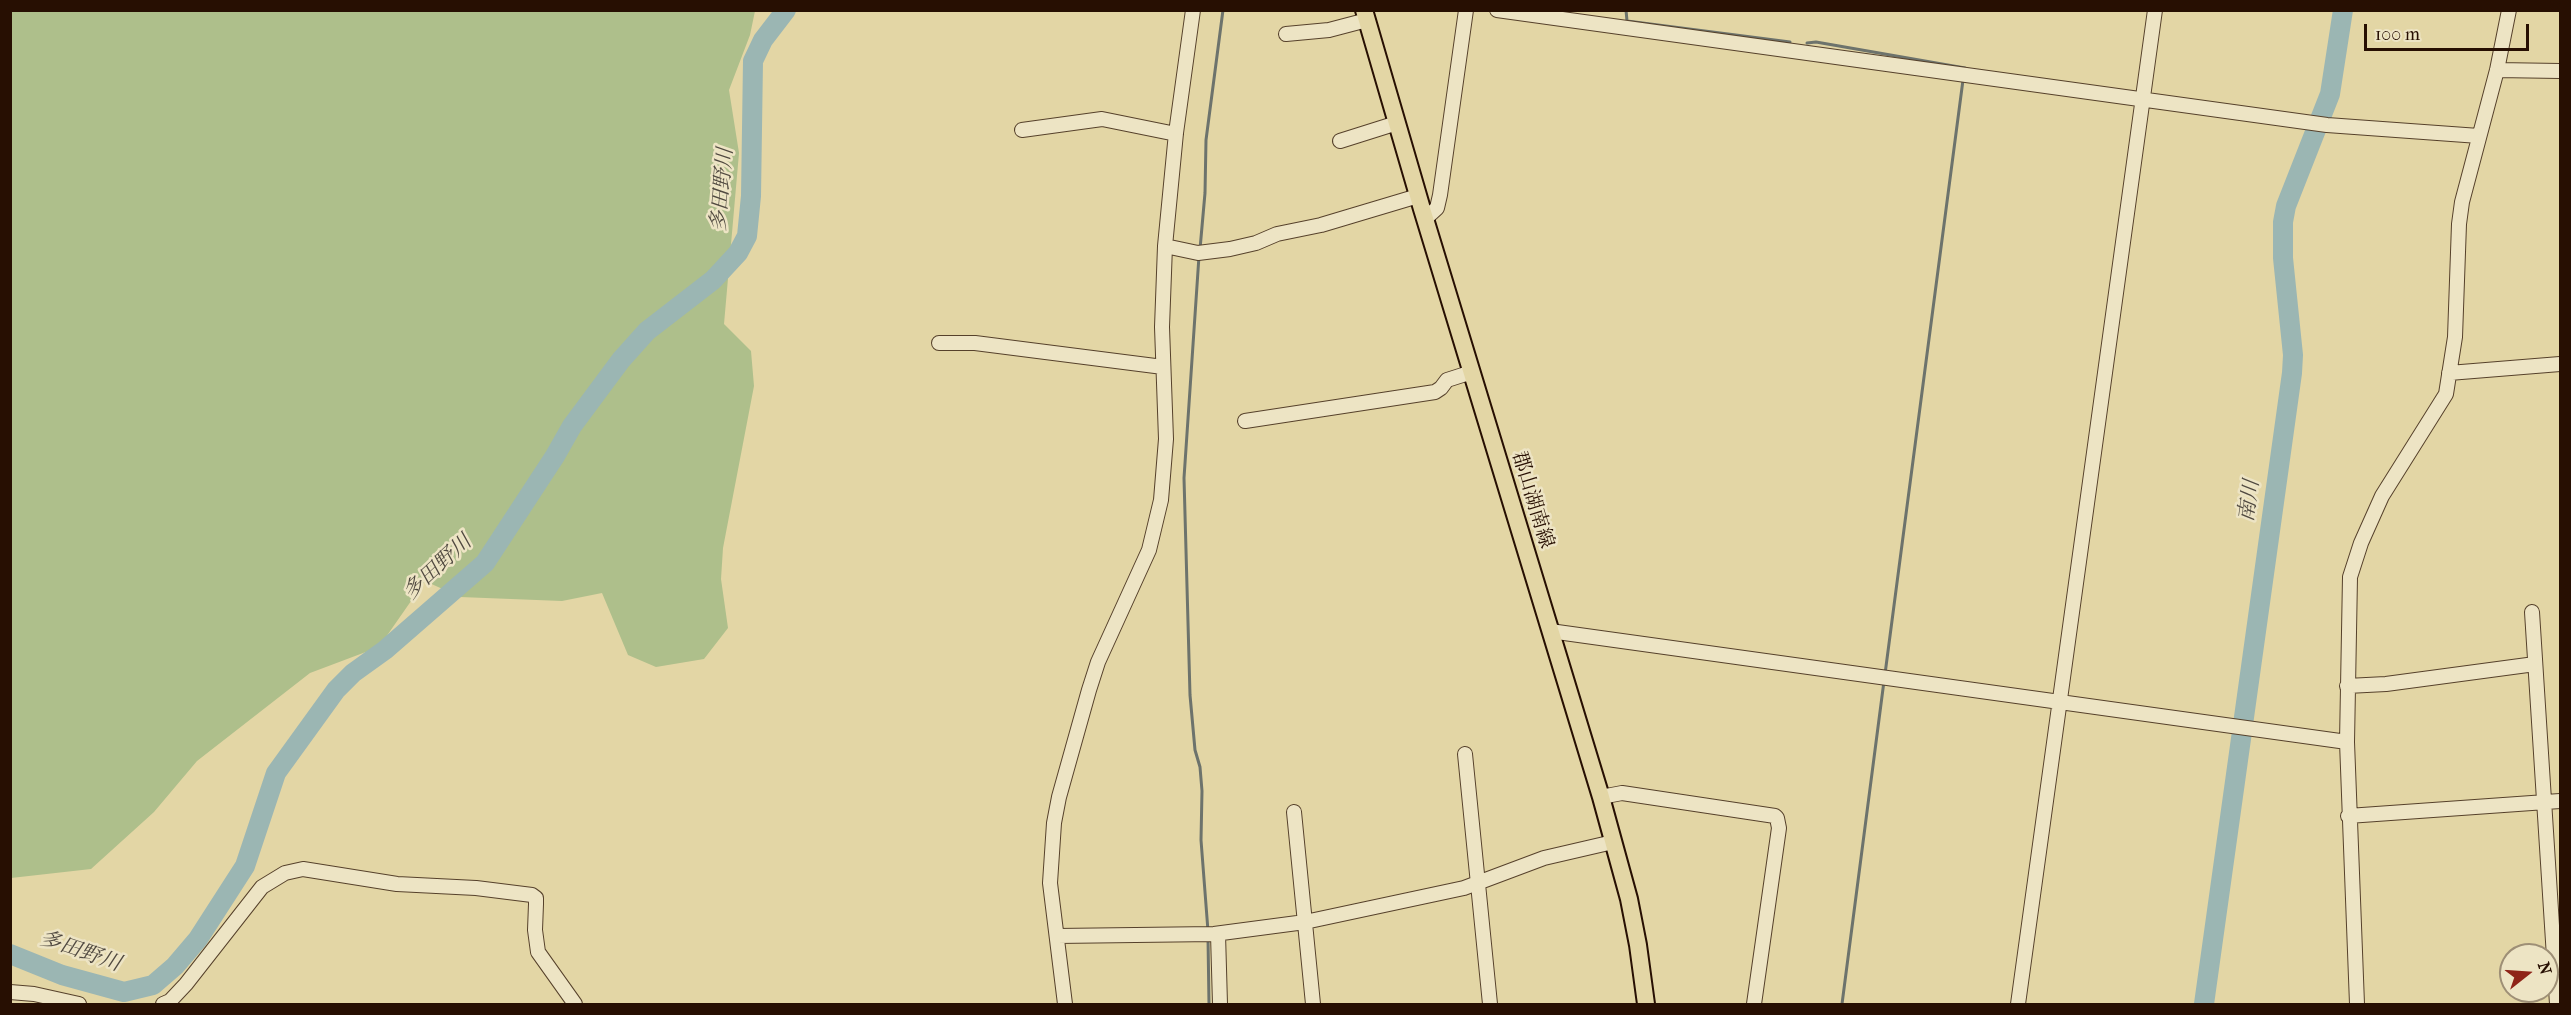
<!DOCTYPE html>
<meta charset="utf-8">
<style>
body{margin:0}
#map{position:relative;width:2571px;height:1015px;overflow:hidden;background:#e3d6a5;font-family:"IM FELL French Canon",serif}
canvas{display:block}
.frame{position:absolute;inset:0;border:12px solid #270f02;pointer-events:none}
.north{position:absolute;left:2499px;top:943px;width:60px;height:60px;box-sizing:border-box;background:#ede4c4;border:2px solid #9e8f76;border-radius:50%;rotate:73deg;font-size:16px;font-weight:700;line-height:24px;text-align:center;color:#270f02}
.north::after{content:'';display:block;margin:auto;width:21px;height:27px;background:#8f2418;clip-path:polygon(50% 0,100% 100%,50% 72%,0 100%)}
.scale{position:absolute;left:2364px;top:24px;width:165px;height:27px;box-sizing:border-box;border:3px solid #270f02;border-top:0;padding-left:8px;font-size:18px;line-height:21px;white-space:nowrap;color:#270f02;-webkit-text-stroke:4px #ede4c4;paint-order:stroke}
</style>
<div id="map">
<canvas width="2571" height="1015"></canvas>
<div class="frame"></div>
<div class="north">N</div>
<div class="scale">100 m</div>
</div>
<script>
const c = document.querySelector('canvas').getContext('2d');
c.lineJoin = 'round';
function fill(path, color) { c.fillStyle = color; c.fill(path, 'evenodd'); }
const shape = rows => new Path2D(rows.map(r => 'M' + r).join(''));
function stroke(path, color, width, dash) { c.strokeStyle = color; c.lineWidth = width; c.lineCap = dash ? 'butt' : 'round'; c.setLineDash(dash || []); c.stroke(path); }
function label(font, color, halo, rows, align = 'center') {
  c.font = font + ' "IM FELL French Canon","Noto Serif JP",serif'; c.lineWidth = 5; c.setLineDash([]); c.textBaseline = 'middle'; c.strokeStyle = halo; c.fillStyle = color; for (const [text, x, y, turn = 0] of rows) {
    c.save(); c.translate(x, y); c.rotate((+turn || 0) * Math.PI / 180); c.textAlign = isNaN(turn) ? turn : align; if (halo) c.strokeText(text, 0, 0); c.fillText(text, 0, 0); c.restore();
  }
}
fill(shape([
 [10,11,755,11,750,35,729,90,739,153,724,324,751,351,754,386,723,548,721,579,728,628,704,659,656,667,628,655,602,593,562,601,460,597,425,581,379,647,310,673,197,761,154,812,91,869,11,878]
]), '#aebf8b');
stroke(shape([
 [1626,10,1627,21,1790,42],
 [1807,43,1816,42,1965,68,1964,71],
 [1200,249,1205,193,1206,140,1223,10],
 [1199,256,1184,478,1190,695,1195,750,1200,767,1202,791,1201,840,1208,931],
 [1885,674,1963,80],
 [1208,938,1209,1004],
 [1842,1004,1884,681]
]), '#6d736c', 3);
stroke(shape([
 [10,954,62,975,124,992,153,985,175,966,198,939,245,866,276,773,336,690,353,673,385,650,485,563,555,456,572,426,621,360,647,331,713,280,738,253,747,236,751,196,753,61,763,40,786,10],
 [2204,1004,2292,373,2293,355,2283,258,2283,222,2286,206,2330,94,2343,10]
]), '#9bb6b3', 20);
const minor = shape([
 [1497,10,2327,125,2479,136],
 [1286,34,1329,30,1367,20],
 [2497,70,2560,71],
 [1022,130,1102,119,1176,134],
 [1340,141,1397,123],
 [1425,219,1437,208,1440,195,1466,10],
 [1165,246,1198,253,1230,249,1256,243,1277,234,1321,225,1418,196],
 [939,343,975,343,1163,367],
 [2449,373,2560,364],
 [1245,421,1435,392,1441,388,1447,380,1472,372],
 [2532,612,2557,1004],
 [1550,631,2347,742],
 [2347,686,2386,684,2535,664],
 [1465,754,1490,1004],
 [1601,797,1622,793,1775,816,1777,818,1779,828,1754,1004],
 [1294,812,1313,1004],
 [2348,816,2560,801],
 [1218,934,1220,1004],
 [1057,936,1214,934,1305,922,1464,888,1544,858,1613,842],
 [10,992,34,994,79,1004],
 [163,1004,170,1001,186,984,262,887,285,873,303,869,397,884,476,888,532,895,536,898,536,904,535,930,538,952,575,1004],
 [1065,1004,1050,883,1054,823,1059,797,1089,690,1098,662,1149,550,1161,500,1166,439,1162,327,1165,246,1176,133,1193,10],
 [2018,1004,2155,10],
 [2357,1004,2347,742,2350,577,2361,543,2382,496,2446,394,2455,337,2459,224,2462,202,2497,70,2509,10]
]);
const major = shape([
 [1364,10,1422,209,1601,797,1629,899,1638,945,1646,1004]
]);
stroke(minor, '#56412b', 16);
stroke(major, '#270f02', 20);
stroke(minor, '#ede4c4', 14);
stroke(major, '#e3d6a5', 16);
label('20px', '#270f02', '#ede4c4', [
 ["郡山湖南線",1532,500,73]
]);
label('italic 21px', '#504940', '#ede4c4', [
 ["多田野川",723,190,-85],
 ["南川",2250,501,-82],
 ["多田野川",438,568,-43],
 ["多田野川",80,952,19]
]);
</script>
